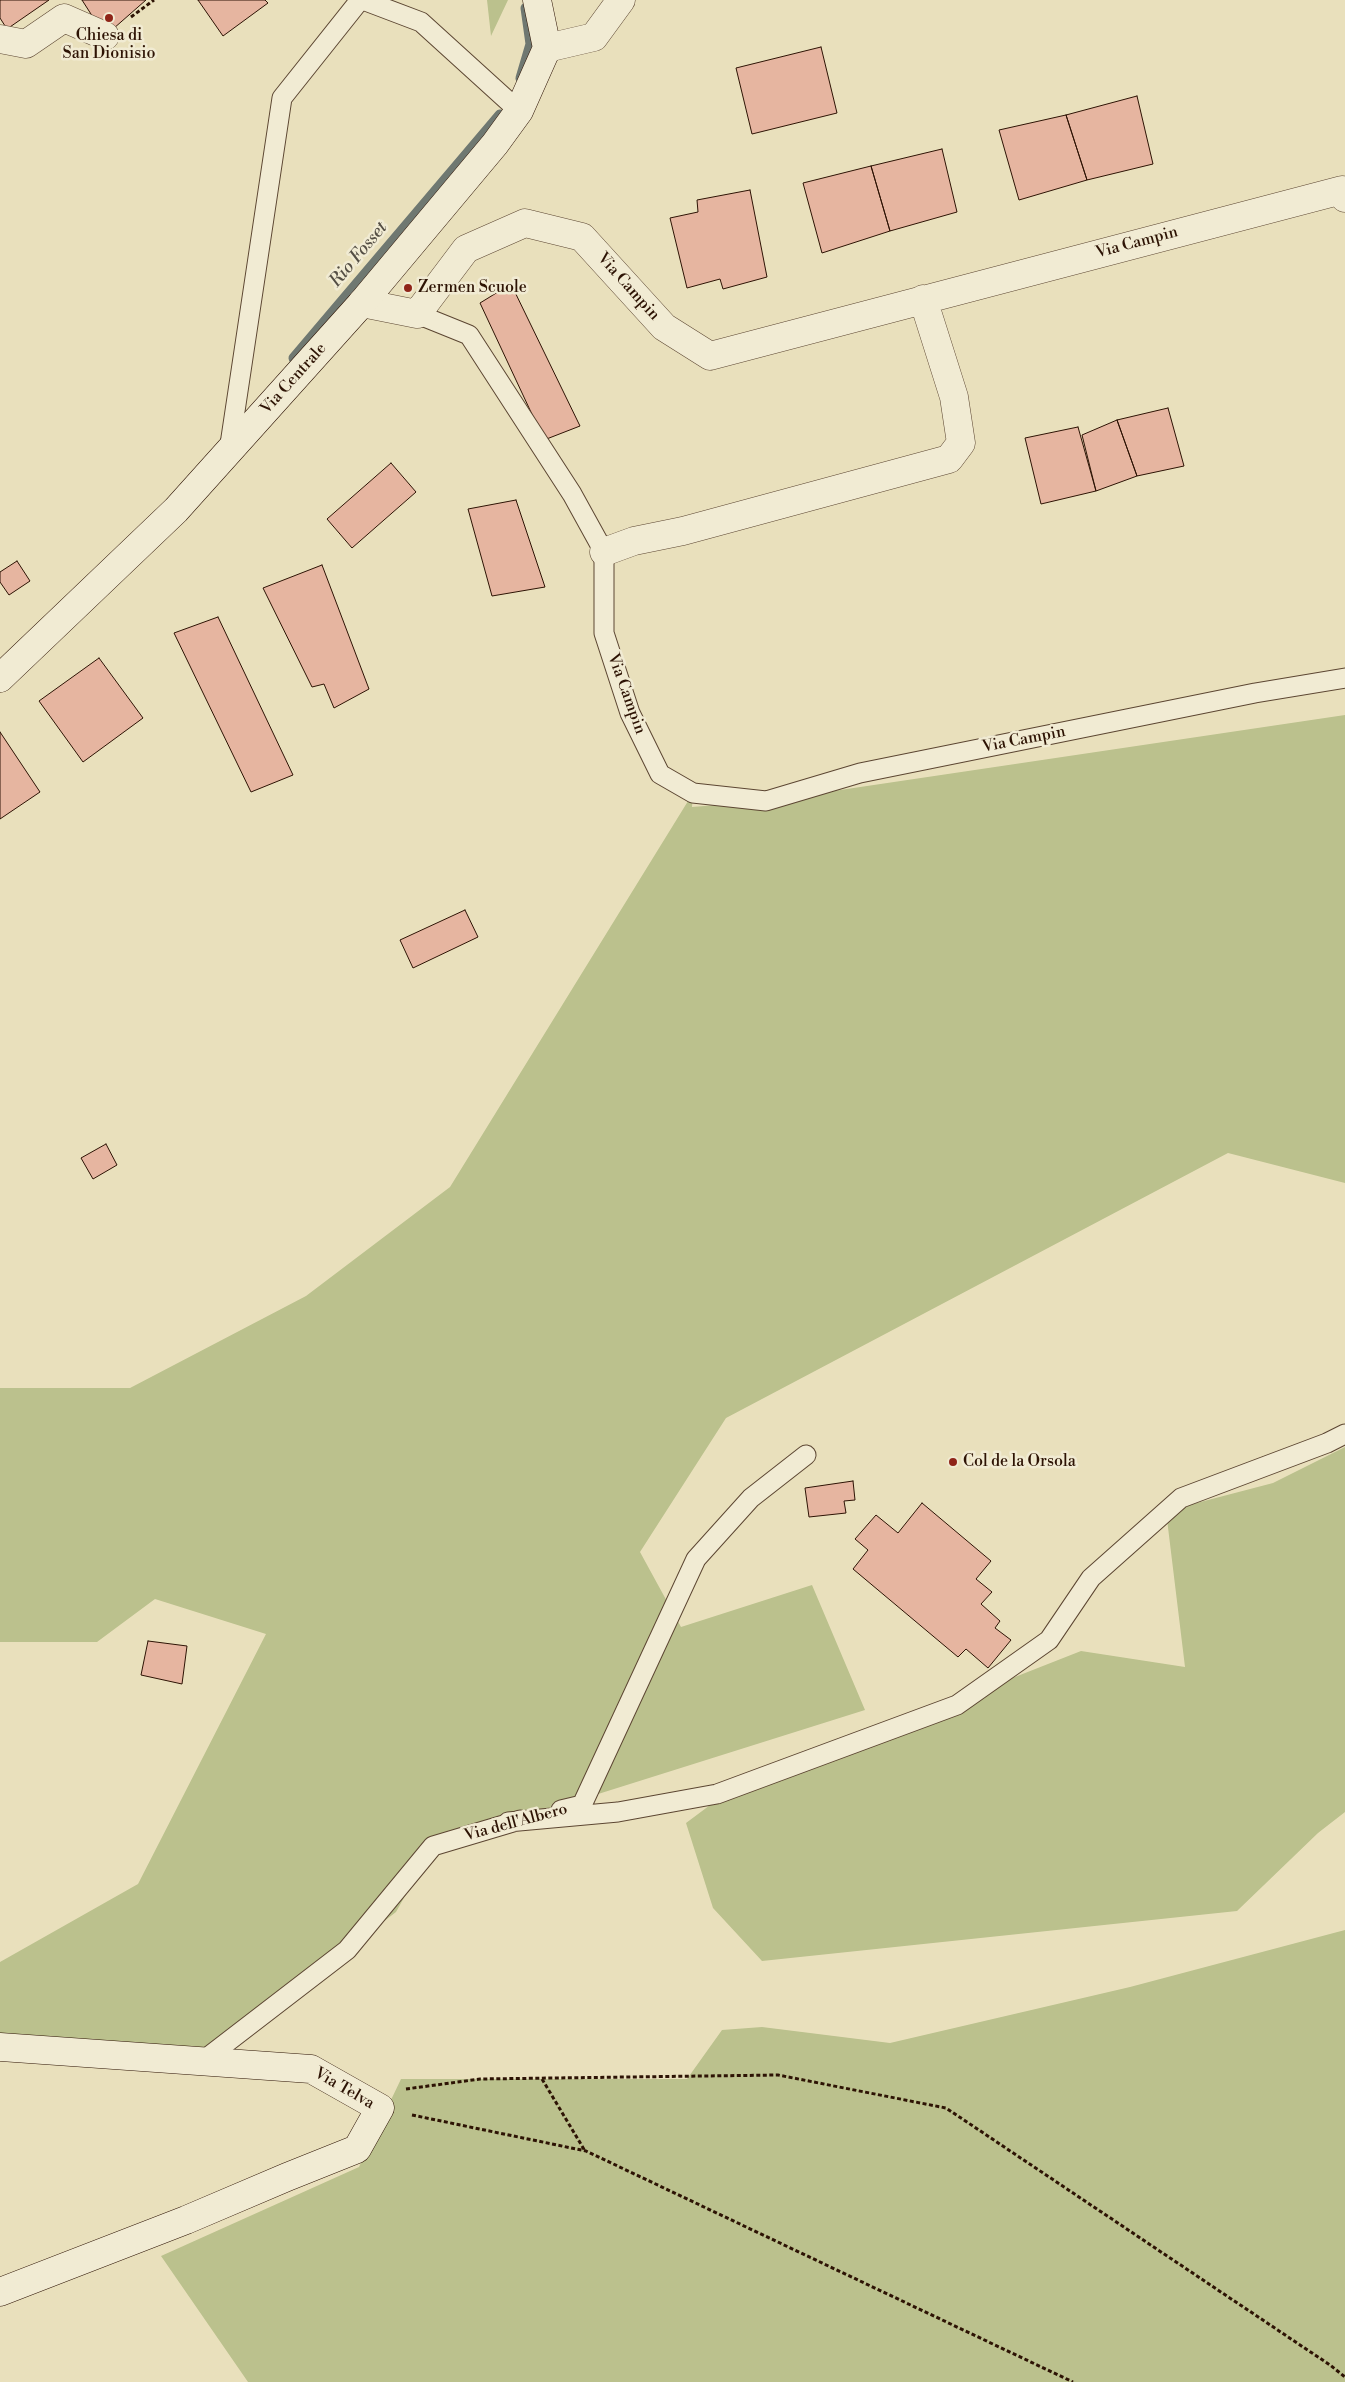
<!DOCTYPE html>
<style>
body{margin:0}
canvas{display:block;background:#e9e0bc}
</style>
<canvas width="1345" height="2382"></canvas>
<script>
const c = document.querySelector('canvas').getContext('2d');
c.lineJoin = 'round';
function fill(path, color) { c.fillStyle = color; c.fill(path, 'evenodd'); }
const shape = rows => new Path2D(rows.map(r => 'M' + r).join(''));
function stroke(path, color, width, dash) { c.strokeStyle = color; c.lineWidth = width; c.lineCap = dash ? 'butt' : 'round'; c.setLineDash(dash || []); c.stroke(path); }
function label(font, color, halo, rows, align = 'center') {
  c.font = font + ' "Libre Bodoni",serif'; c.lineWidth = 5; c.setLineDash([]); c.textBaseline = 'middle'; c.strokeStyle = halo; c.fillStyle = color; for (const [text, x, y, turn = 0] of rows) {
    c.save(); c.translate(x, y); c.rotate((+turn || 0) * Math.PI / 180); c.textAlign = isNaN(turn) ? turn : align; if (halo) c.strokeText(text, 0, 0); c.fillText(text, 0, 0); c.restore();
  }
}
fill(shape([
 [487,0,508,0,491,36],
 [1345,715,1345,1183,1228,1153,726,1418,640,1552,681,1627,812,1585,865,1710,433,1846,396,1912,204,2060,0,2050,0,1962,138,1884,266,1634,155,1599,97,1642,0,1642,0,1388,130,1388,306,1296,450,1187,693,793,692,807,766,801],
 [1345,1447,1345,1812,1318,1833,1237,1911,762,1961,713,1908,686,1823,733,1788,1081,1651,1185,1667,1166,1511,1273,1483],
 [1345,1930,1345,2382,248,2382,161,2256,359,2167,401,2079,687,2079,722,2030,762,2027,890,2043,1130,1987]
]), '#bbc18d');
stroke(shape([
 [521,78,531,44,526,8],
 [294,358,500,115]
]), '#6f7871', 11);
const building = shape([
 [0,0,49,0,7,29,0,18,0,0],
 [82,0,146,0,105,36,82,0],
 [198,0,265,0,268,3,223,36,198,0],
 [821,47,837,113,752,134,736,68,821,47],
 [1137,96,1153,164,1087,180,1066,115,1137,96],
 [1066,115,1087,180,1019,200,999,130,1066,115],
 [942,149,957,212,890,231,871,166,942,149],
 [871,166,890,231,822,253,803,183,871,166],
 [750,190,767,277,723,289,720,279,687,288,670,218,698,212,697,200,750,190],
 [511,284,580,426,544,440,480,303,511,284],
 [1168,408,1184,466,1137,476,1117,420,1168,408],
 [1117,420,1137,476,1096,491,1082,435,1117,420],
 [1078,427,1096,491,1041,504,1025,438,1078,427],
 [391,463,416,492,352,548,327,519,391,463],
 [516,500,545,587,492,596,468,509,516,500],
 [17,561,30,581,9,595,0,582,0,572,17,561],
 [322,565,369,689,334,708,324,684,312,687,263,588,322,565],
 [218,617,293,775,251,792,174,633,218,617],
 [99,658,143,718,83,762,39,701,99,658],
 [0,732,40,792,0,819,0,732],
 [465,910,478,937,413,968,400,940,465,910],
 [106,1144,117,1165,93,1179,81,1158,106,1144],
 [853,1481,855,1500,844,1501,846,1513,809,1517,805,1488,853,1481],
 [922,1503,991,1561,976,1579,992,1592,981,1604,1000,1621,995,1628,1011,1640,988,1668,966,1649,958,1657,853,1569,868,1550,855,1539,876,1515,898,1533,922,1503],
 [148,1641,187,1646,182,1684,141,1675,148,1641]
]);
fill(building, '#e6b5a0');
stroke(building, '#2d1304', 1);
const lane = shape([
 [363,0,421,22,519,111],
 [417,314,469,335,572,494,604,552,604,633,630,713,660,774,693,793,766,801,860,773,1255,693,1345,678],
 [229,451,282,98,360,0],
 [561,1810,582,1805,696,1559,751,1498,806,1455],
 [508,1822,618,1812,717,1794,957,1705,1049,1640,1091,1578,1181,1498,1327,1443,1345,1434],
 [204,2060,347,1950,433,1846,520,1820]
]);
const street = shape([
 [0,39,26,44,64,18,105,36],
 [547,48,594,37,621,0],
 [362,303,417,314,466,249,525,223,582,237,664,327,710,356,1342,190,1345,198],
 [604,552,634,541,683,531,949,459,961,443,954,397,923,299]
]);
const secondary = shape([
 [0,678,176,510,362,303,495,144,519,111,547,48,537,0],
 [0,2047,311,2069,380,2108,357,2149,287,2177,186,2220,0,2292]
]);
stroke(lane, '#5c4632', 21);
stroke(street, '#5c4632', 29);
stroke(secondary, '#2d1304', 29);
stroke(shape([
 [131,17,154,0],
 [542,2079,585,2151],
 [406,2089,480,2079,778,2075,946,2108,1330,2365,1345,2377],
 [412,2115,586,2151,1073,2382]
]), '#2d1304', 3, [4, 2.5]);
stroke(lane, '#f1ebd3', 19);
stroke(street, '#f1ebd3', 28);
stroke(secondary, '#f1ebd3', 28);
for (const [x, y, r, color] of [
 [109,18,5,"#8f2418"],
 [408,288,5,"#8f2418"],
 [953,1462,5,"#8f2418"]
]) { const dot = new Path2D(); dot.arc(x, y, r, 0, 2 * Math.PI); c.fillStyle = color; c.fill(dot); stroke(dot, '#f1ebd3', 2); }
label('16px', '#2d1304', '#f1ebd3', [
 ["Chiesa di",109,36,"center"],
 ["San Dionisio",109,54,"center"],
 ["Zermen Scuole",418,288],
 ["Col de la Orsola",963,1462]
], 'left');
label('16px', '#2d1304', '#f1ebd3', [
 ["Via Campin",1137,243,-15],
 ["Via Campin",628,287,48],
 ["Via Centrale",294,379,-48],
 ["Via Campin",626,694,70],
 ["Via Campin",1024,740,-11],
 ["Via dell'Albero",516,1823,-15],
 ["Via Telva",344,2089,30]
]);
label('italic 18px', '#544e44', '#f1ebd3', [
 ["Rio Fosset",359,255,-50]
]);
</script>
